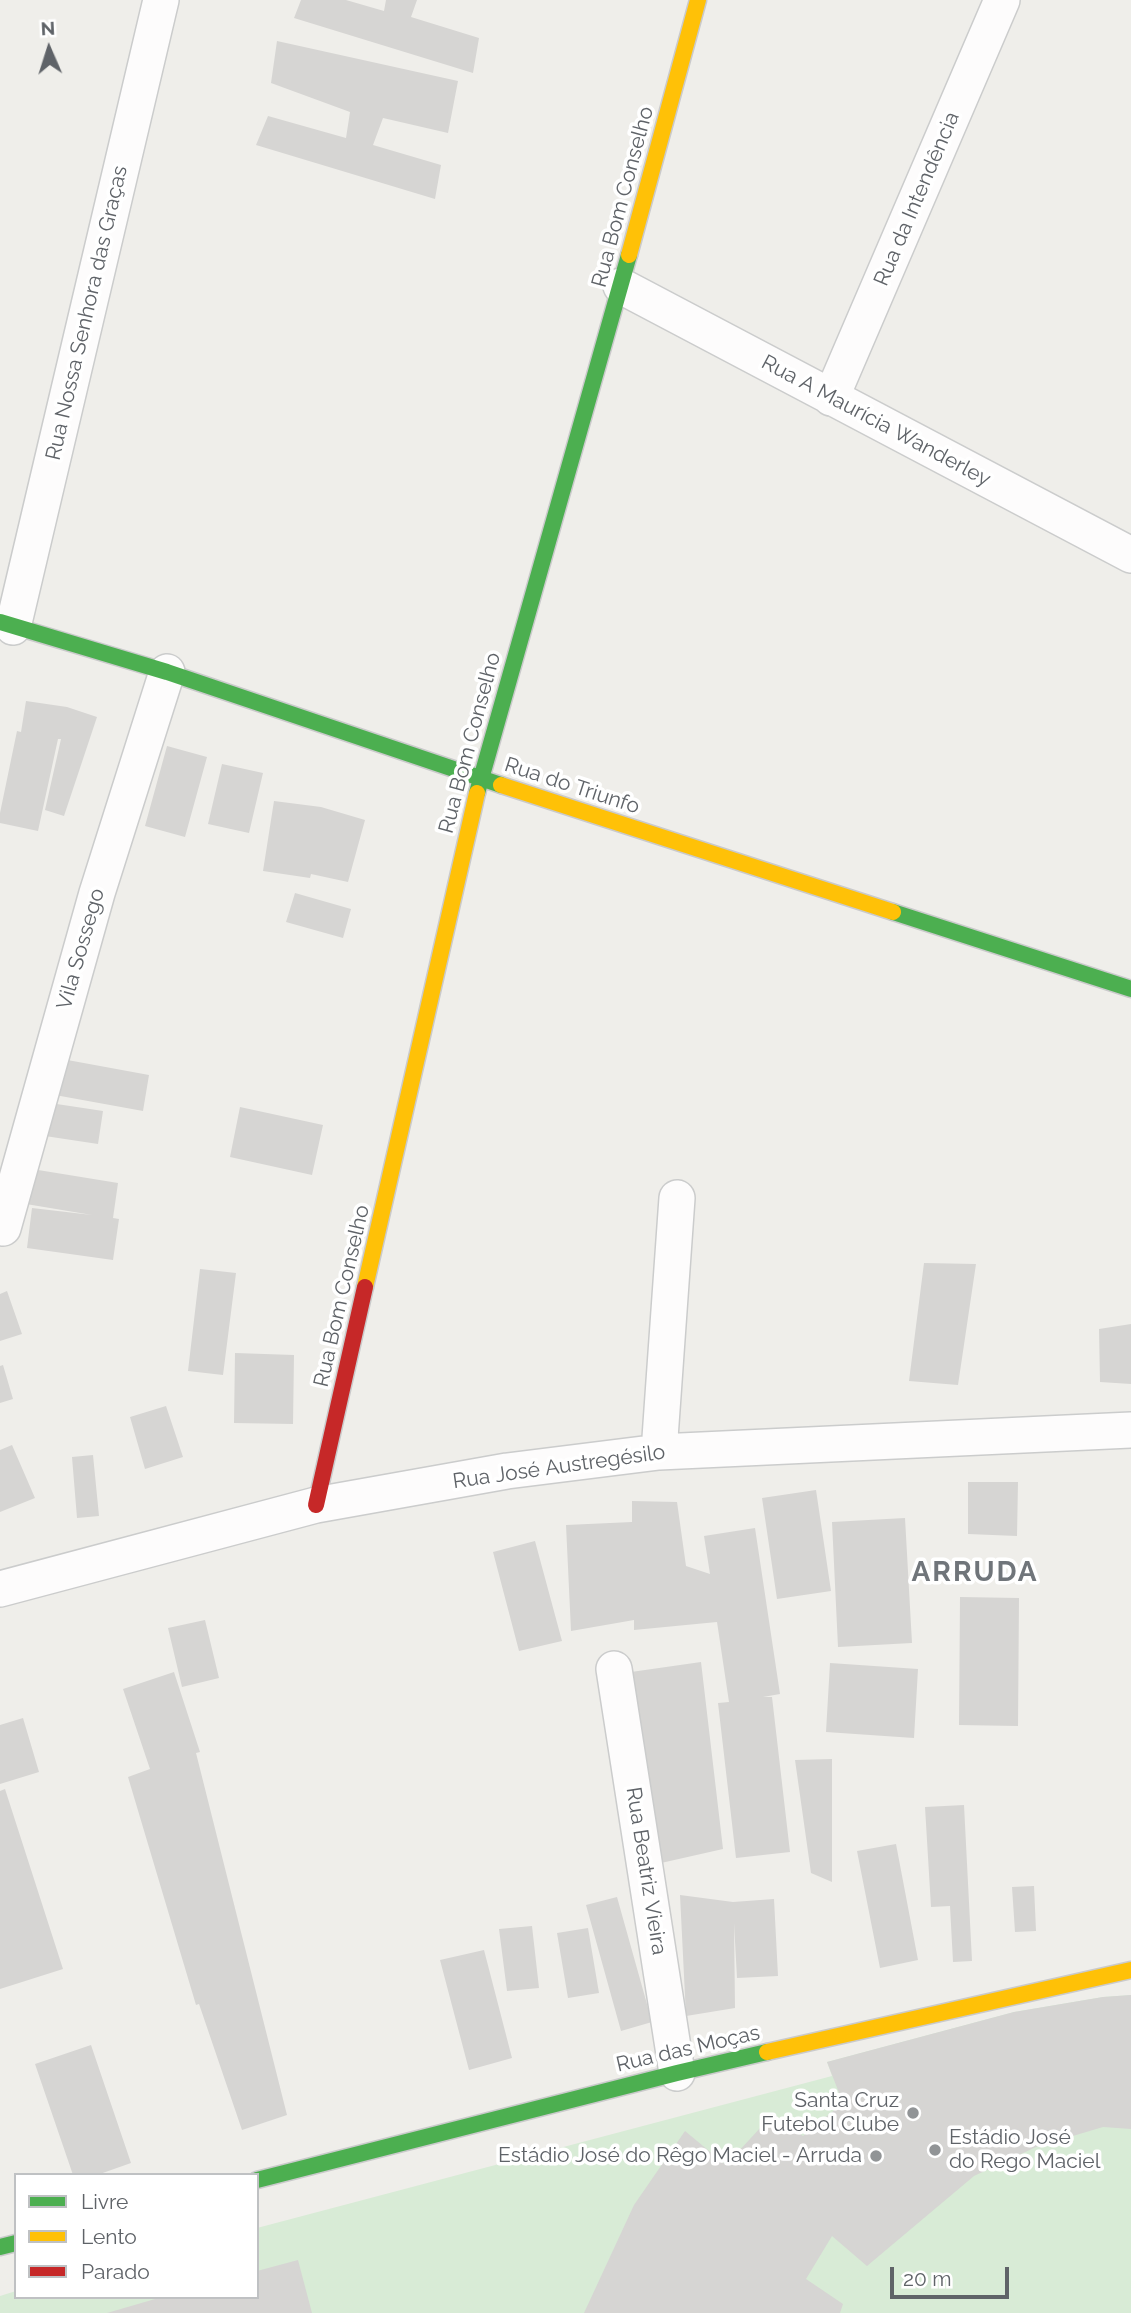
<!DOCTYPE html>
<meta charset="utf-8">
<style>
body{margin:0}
#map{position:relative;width:1131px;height:2313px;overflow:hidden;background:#efeeea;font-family:Raleway,sans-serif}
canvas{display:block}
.legend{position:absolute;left:14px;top:2173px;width:245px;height:126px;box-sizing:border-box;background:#fff;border:2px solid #bfc1c3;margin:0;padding:9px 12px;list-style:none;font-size:21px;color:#5f6368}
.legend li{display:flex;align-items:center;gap:14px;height:35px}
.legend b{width:35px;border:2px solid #bfc1c3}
.north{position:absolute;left:14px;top:14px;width:70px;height:70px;-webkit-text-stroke:5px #fff;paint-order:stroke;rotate:357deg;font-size:19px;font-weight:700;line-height:28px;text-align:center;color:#5f6368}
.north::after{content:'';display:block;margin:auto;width:24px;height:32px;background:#5f6368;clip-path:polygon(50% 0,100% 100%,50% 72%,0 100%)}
.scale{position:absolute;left:890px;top:2267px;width:119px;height:32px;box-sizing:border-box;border:4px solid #5f6368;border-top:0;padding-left:9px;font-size:21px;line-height:24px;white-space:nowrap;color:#5f6368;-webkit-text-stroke:5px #fff;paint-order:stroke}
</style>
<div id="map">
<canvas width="1131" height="2313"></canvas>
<ul class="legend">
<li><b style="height:9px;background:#4caf50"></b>Livre</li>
<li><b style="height:9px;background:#ffc107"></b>Lento</li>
<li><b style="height:9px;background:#c62828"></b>Parado</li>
</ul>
<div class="north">N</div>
<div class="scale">20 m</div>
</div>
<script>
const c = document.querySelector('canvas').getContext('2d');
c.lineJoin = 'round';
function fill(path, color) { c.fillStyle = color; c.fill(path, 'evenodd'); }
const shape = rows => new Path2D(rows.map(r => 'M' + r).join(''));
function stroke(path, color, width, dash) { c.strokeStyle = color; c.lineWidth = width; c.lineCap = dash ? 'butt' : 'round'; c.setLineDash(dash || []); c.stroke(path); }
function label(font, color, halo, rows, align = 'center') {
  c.font = font + ' Raleway,sans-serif'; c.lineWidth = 7; c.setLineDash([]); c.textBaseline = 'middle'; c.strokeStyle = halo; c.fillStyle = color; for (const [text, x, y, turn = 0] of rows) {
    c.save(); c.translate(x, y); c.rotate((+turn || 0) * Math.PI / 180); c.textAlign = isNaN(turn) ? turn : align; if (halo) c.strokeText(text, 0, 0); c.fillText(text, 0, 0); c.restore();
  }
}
fill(shape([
 [1131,1995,1131,2313,0,2313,0,2296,16,2291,16,2297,257,2297,257,2228,832,2076,827,2062,1014,2012,1103,1997]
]), '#d8ebd6');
fill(shape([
 [301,0,346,0,384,11,386,0,417,0,411,17,479,38,473,73,294,18],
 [277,41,458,81,448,133,383,118,373,145,441,165,435,199,256,145,268,116,346,138,350,112,271,83],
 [26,701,67,707,97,717,64,816,45,810,61,739,58,739,38,831,0,823,0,813,17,731,21,732],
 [167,746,207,757,185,837,145,826],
 [222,764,263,773,249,833,208,824],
 [274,801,321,807,365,820,348,882,311,874,310,878,263,871],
 [295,893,351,909,343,938,286,922],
 [62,1059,149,1075,143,1111,55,1095],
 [50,1103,103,1111,98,1144,45,1136],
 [240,1107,323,1125,312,1175,230,1157],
 [32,1169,118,1183,113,1218,119,1219,113,1260,27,1248,32,1208,92,1215,26,1204],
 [924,1263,976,1264,958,1385,909,1381],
 [200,1269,236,1273,223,1375,188,1371],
 [7,1291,22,1334,0,1341,0,1294],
 [1131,1324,1131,1384,1100,1382,1099,1329],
 [235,1353,294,1355,293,1424,234,1423],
 [3,1365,13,1399,0,1403,0,1366],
 [166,1406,183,1457,145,1469,130,1417],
 [12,1445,35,1498,0,1512,0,1450],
 [93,1455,99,1516,77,1518,72,1457],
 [968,1482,1018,1482,1017,1536,968,1534],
 [816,1490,831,1591,777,1599,762,1498],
 [632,1501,677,1502,686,1566,710,1574,704,1536,755,1528,780,1694,763,1697,772,1697,790,1852,736,1858,718,1703,729,1702,717,1622,634,1630,634,1620,571,1631,566,1525,632,1522],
 [905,1518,912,1643,838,1647,832,1522],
 [535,1541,562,1641,519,1651,493,1552],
 [960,1597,1019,1598,1018,1726,959,1725],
 [205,1620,219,1678,182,1687,168,1628],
 [701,1662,723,1849,661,1863,631,1672],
 [830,1663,918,1669,914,1738,826,1732],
 [174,1672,200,1752,196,1753,287,2115,242,2130,199,2004,196,2005,128,1777,150,1769,123,1689],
 [23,1718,39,1772,0,1784,0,1725],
 [832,1759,832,1882,811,1873,795,1760],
 [5,1789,63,1969,0,1989,0,1791],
 [964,1805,972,1961,953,1962,950,1906,931,1907,925,1807],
 [896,1844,918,1960,880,1968,857,1851],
 [1034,1886,1036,1931,1015,1932,1012,1887],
 [680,1895,733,1902,774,1899,778,1976,737,1978,734,1923,735,2008,686,2016],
 [617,1897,652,2022,621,2031,586,1905],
 [532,1926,539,1988,507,1991,499,1929],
 [588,1928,599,1993,568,1998,557,1933],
 [484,1950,512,2058,469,2070,440,1960],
 [1131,1995,1131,2129,1103,2127,1036,2147,974,2176,867,2266,832,2236,806,2279,843,2304,840,2313,584,2313,634,2205,685,2131,726,2165,773,2114,803,2136,843,2103,827,2062,1014,2012,1103,1997],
 [91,2045,131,2163,97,2175,73,2175,35,2064],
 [298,2260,312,2313,107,2313,162,2297,257,2297,257,2271]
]), '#d6d5d3');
const street = shape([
 [621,286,1131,555],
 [831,398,1002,0],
 [13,627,161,0],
 [3,1228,97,893,167,672],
 [659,1452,677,1198],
 [0,1589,316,1505,507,1471,659,1452,1131,1430],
 [614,1669,677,2073]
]);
const fast = shape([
 [0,622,167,672,501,785],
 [477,793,629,255],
 [893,912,1131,989],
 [257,2180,677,2073,767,2052],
 [0,2247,16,2243]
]);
const slow = shape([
 [629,255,698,0],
 [501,785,893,912],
 [365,1287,477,793],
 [767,2052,1131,1970]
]);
const jam = shape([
 [316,1505,365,1287]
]);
stroke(street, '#cbcccc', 38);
stroke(fast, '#cacacb', 19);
stroke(slow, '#cacacb', 19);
stroke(jam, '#cacacb', 19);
stroke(street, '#fdfcfc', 35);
stroke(fast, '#4caf50', 16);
stroke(slow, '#ffc107', 16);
stroke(jam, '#c62828', 16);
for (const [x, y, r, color] of [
 [913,2113,7,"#919496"],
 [935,2150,7,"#919496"],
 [876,2156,7,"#919496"]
]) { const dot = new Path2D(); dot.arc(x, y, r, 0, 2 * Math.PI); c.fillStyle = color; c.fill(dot); stroke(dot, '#fff', 2.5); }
label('21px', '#5f6368', '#fff', [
 ["Rua Bom Conselho",623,197,-75],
 ["Rua da Intendência",917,199,-67],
 ["Rua Nossa Senhora das Graças",87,313,-77],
 ["Rua A Maurícia Wanderley",876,421,28],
 ["Rua Bom Conselho",470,743,-75],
 ["Rua do Triunfo",572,786,18],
 ["Vila Sossego",81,949,-74],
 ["Rua Bom Conselho",342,1296,-77],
 ["Rua José Austregésilo",559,1467,-8],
 ["Rua Beatriz Vieira",646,1871,81],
 ["Rua das Moças",688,2049,-13]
]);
label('21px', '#5f6368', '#fff', [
 ["Santa Cruz",899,2101],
 ["Futebol Clube",899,2125],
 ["Estádio José",949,2138,"left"],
 ["do Rego Maciel",949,2162,"left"],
 ["Estádio José do Rêgo Maciel - Arruda",862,2156]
], 'right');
c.letterSpacing = '2px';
label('bold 28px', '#70757a', '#fff', [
 ["ARRUDA",975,1573]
]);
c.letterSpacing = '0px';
</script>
